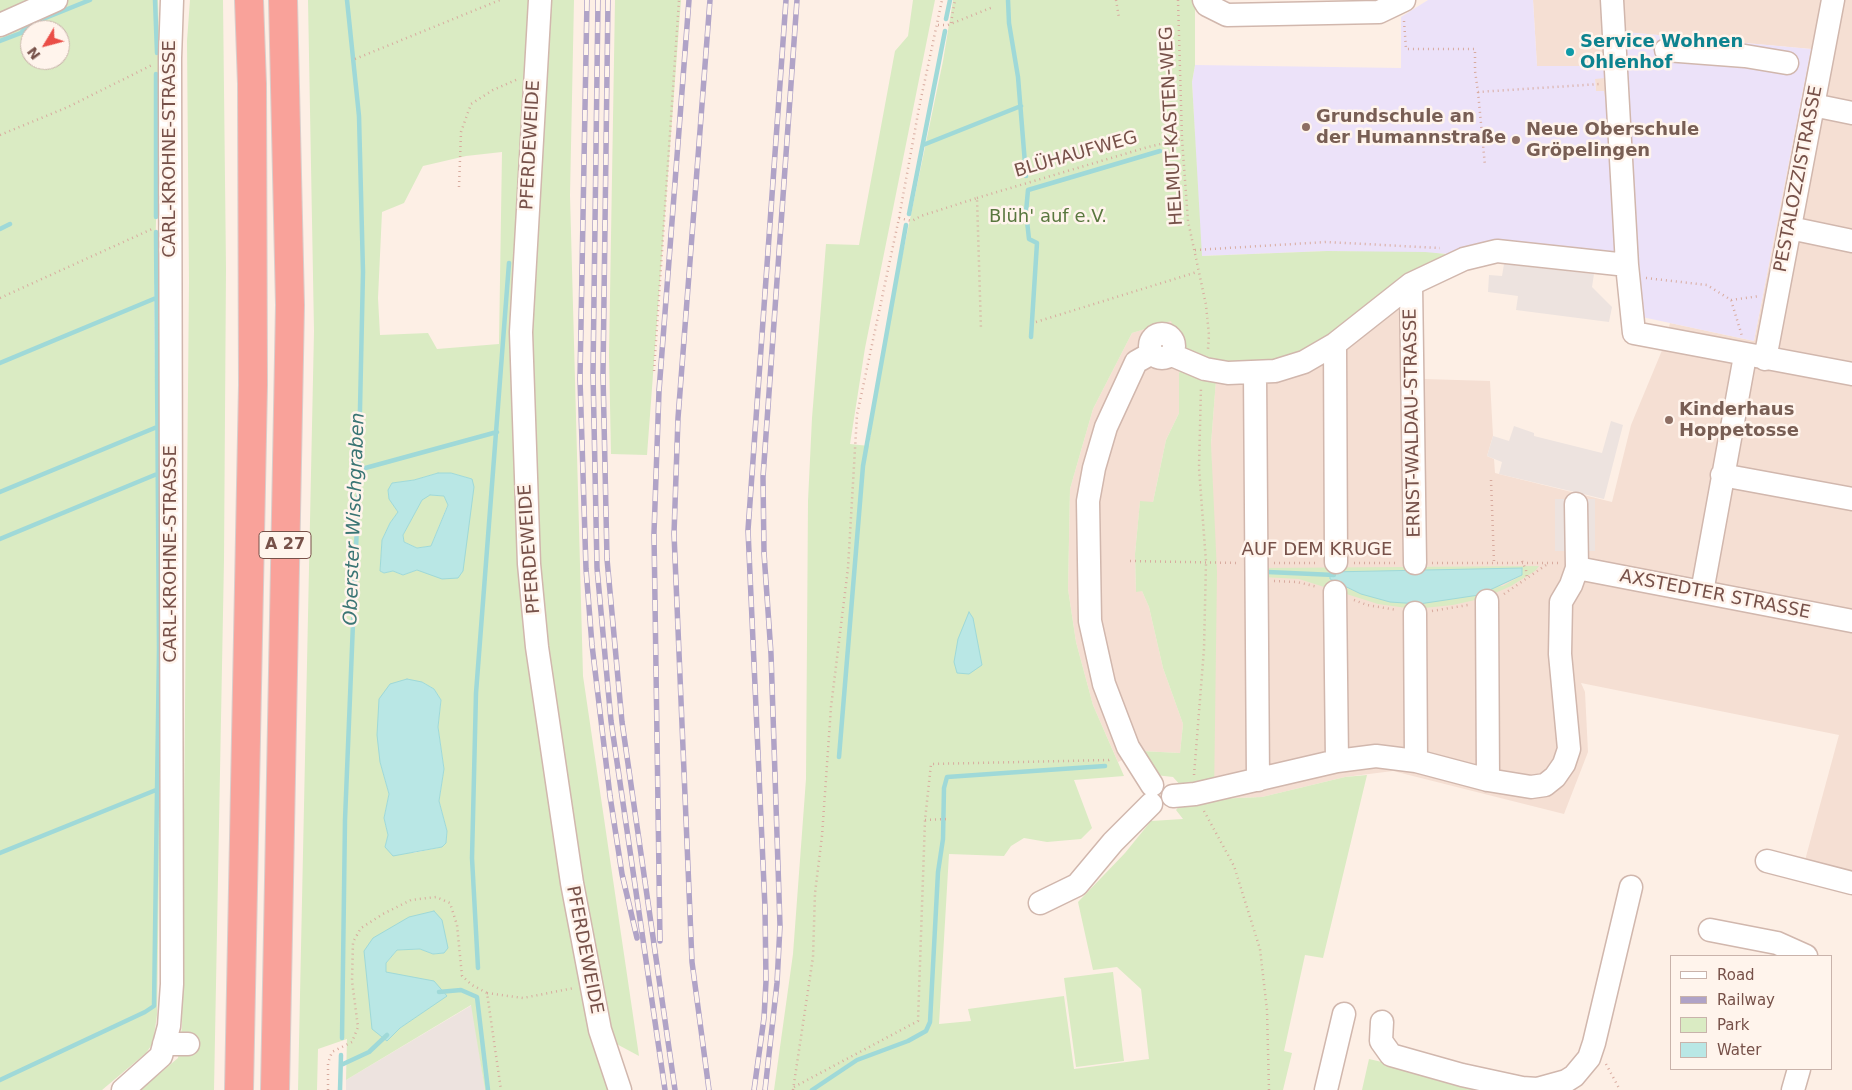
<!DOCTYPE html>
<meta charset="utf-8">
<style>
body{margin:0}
#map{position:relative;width:1852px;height:1090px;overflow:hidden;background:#fdefe5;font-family:"DejaVu Sans",sans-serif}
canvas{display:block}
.legend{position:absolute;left:1670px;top:955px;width:162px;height:115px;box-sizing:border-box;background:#fff4ec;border:1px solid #c9b3ab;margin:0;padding:6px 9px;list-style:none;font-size:15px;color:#775149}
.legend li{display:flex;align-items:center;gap:10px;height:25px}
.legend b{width:25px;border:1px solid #c9b3ab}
.north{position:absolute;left:20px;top:20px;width:50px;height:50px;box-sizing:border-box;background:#fff4ec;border:1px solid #c9b3ab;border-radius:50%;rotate:233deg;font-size:14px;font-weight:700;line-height:20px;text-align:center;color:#775149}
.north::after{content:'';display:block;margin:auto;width:18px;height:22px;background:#ea4e47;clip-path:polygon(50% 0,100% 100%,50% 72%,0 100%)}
</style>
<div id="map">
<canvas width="1852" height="1090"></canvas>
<ul class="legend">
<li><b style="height:6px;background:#fff"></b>Road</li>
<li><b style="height:6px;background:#b0a3c7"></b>Railway</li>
<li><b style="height:14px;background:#daebc3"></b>Park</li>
<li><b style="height:14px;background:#b9e7e5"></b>Water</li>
</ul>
<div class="north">N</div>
</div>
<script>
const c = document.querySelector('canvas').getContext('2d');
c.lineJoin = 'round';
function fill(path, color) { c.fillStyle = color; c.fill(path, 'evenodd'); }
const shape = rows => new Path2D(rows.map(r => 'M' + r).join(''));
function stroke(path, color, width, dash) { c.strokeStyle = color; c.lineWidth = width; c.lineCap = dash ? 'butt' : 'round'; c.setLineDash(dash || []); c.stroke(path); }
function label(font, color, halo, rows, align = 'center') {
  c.font = font + ' "DejaVu Sans",sans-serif'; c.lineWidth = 5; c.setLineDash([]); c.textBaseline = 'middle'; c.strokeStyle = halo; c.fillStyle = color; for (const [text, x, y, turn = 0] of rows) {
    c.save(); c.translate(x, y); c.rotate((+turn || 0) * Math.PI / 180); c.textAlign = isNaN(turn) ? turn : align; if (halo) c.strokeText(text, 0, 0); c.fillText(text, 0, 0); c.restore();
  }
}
fill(shape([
 [1533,0,1852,0,1852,887,1801,875,1839,735,1581,683,1585,692,1588,752,1564,814,1393,771,1345,777,1262,797,1214,799,1211,444,1217,366,1421,272,1424,379,1490,381,1493,436,1487,456,1494,459,1495,473,1612,502,1631,425,1663,348,1670,323,1754,341,1811,49,1625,32,1630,101,1605,103,1596,91,1595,79,1604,66,1537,66],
 [1172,320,1186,358,1179,373,1179,413,1166,440,1153,502,1140,502,1135,554,1136,591,1142,591,1149,607,1163,668,1183,724,1180,753,1141,751,1118,762,1093,705,1076,642,1068,589,1070,489,1093,409,1132,333]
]), '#f5dfd3');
fill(shape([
 [1504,264,1594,274,1592,287,1612,307,1609,322,1516,310,1518,296,1488,292,1489,275,1502,276],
 [1611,421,1623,425,1604,499,1499,474,1502,462,1487,456,1493,436,1509,441,1514,426,1534,433,1534,436,1602,453],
 [1555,499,1595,499,1595,551,1555,551],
 [472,1005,485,1090,346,1090,346,1080]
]), '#ede3df');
fill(shape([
 [1428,0,1533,0,1537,66,1604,66,1605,78,1595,79,1596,91,1604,91,1606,103,1630,101,1625,32,1811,49,1754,341,1642,317,1636,258,1327,251,1201,256,1192,82,1195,65,1401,68,1401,17]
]), '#ece2f9');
fill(shape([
 [0,0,158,0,160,71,154,296,160,797,157,1015,153,1043,146,1053,102,1090,0,1090],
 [30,30,60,30,60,60,30,60],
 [190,0,223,0,226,269,224,560,214,1090,140,1090,178,1058,182,1026,189,282,187,41],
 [308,0,532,0,521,112,537,105,546,0,574,0,570,195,583,676,639,1056,596,1033,614,1090,485,1090,471,1005,346,1080,347,1039,318,1049,317,1090,298,1090,314,331],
 [502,152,499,344,437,349,428,333,380,335,378,298,382,212,404,203,423,166,466,156],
 [438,473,451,473,472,479,417,570,403,575,393,571,384,573,380,571,382,540,390,523,398,512,389,498,388,491,392,483,414,480],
 [422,682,434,689,441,700,438,727,444,769,439,801,447,831,446,843,442,847,413,853,385,847,388,835,384,818,389,794,380,762],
 [373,938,444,953,433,954,420,949,397,950,386,963,386,973,407,978,446,996,400,1028,387,1041],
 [615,0,681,0,647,455,611,454,609,355],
 [913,0,935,0,865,348,850,444,869,446,881,358,943,61,953,0,1195,0,1195,65,1192,82,1202,256,1327,251,1425,252,1457,255,1295,355,1265,368,1217,367,1211,444,1217,572,1214,799,1262,797,1345,777,1367,775,1323,958,1305,955,1284,1051,1292,1053,1283,1090,774,1090,793,954,806,779,808,501,812,418,826,244,859,245,895,51,908,36],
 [1171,321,1186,358,1179,373,1179,413,1166,440,1153,502,1140,501,1135,554,1136,592,1142,591,1149,607,1163,668,1183,724,1180,753,1141,751,1155,775,1173,777,1182,787,1184,801,1176,810,1183,819,1151,821,1125,853,1078,902,1093,970,1117,967,1141,989,1149,1059,1074,1069,1064,996,968,1009,971,1021,939,1024,949,854,1004,856,1011,846,1024,838,1047,842,1081,839,1092,828,1074,780,1124,776,1093,705,1076,642,1068,589,1070,489,1093,409,1132,333],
 [430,495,444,496,448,504,431,546,417,548,404,542,403,535,422,499],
 [1539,566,1535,571,1511,586,1484,598,1453,605,1414,609,1378,604,1299,579,1263,577,1262,568],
 [1522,569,1522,575,1503,586,1361,594,1330,580,1330,572],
 [1113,972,1124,1061,1076,1067,1064,978],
 [1369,1059,1503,1090,1362,1090]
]), '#daebc3');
const water = shape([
 [438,473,451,473,472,479,474,487,463,571,458,578,442,579,417,570,403,575,393,571,384,573,380,571,382,540,390,523,398,512,389,499,388,490,392,483,414,480,438,473],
 [430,495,444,496,448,505,431,546,417,548,404,542,403,535,422,500,430,495],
 [1522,568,1522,575,1479,595,1419,604,1390,602,1361,594,1330,579,1330,572,1522,568],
 [969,612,973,618,982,665,969,674,957,673,954,662,958,639,969,612],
 [407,679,422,682,434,689,441,700,438,727,444,769,439,801,447,831,446,843,442,847,393,856,385,847,388,835,384,818,389,794,380,762,377,735,379,699,390,684,407,679],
 [434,911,442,920,448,948,444,953,433,954,420,949,397,950,386,963,386,972,434,981,447,996,400,1028,387,1041,372,1029,364,951,373,938,409,917,434,911]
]);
fill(water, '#b9e7e5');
stroke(water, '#9fd9d8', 1);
stroke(shape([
 [155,0,157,53],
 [1008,0,1009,23,1018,77,1026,176],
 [946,19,950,0],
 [0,41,21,33,28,25,90,0],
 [156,74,156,217],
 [923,145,1021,106],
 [909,214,945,31],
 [0,229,10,224],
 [1031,337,1037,243,1029,239,1026,212,1028,190,1160,151],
 [0,363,156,298],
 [358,470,497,432],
 [0,492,157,427],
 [0,539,157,474],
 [1268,572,1334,575],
 [839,757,863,466,906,225],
 [0,853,156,790],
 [478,968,472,858,476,693,509,263],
 [439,992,461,990,477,997,488,1090],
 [342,1038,345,820,358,500,363,272,359,116,347,0],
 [341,1065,369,1052,387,1035],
 [0,1080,145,1012,154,1006,159,649,156,232],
 [340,1090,341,1055],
 [812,1090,857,1060,908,1041,926,1031,930,1022,938,872,943,839,944,788,947,777,1105,766]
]), '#9fd9d8', 4.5);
const minor = shape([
 [540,0,521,332,529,564,537,647,572,883,600,1030,620,1090],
 [1204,0,1207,5,1227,15,1379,12,1404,0],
 [1612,0,1627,265],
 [0,25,56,0],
 [1666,50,1745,56,1787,63],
 [1813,105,1852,113],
 [1790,228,1852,241],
 [1411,284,1415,563],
 '1150 346a12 12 0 1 1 24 0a12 12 0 1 1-24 0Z',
 [1335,344,1336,562],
 [1152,353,1136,362,1106,427,1094,468,1088,501,1090,621,1104,684,1128,747,1152,785],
 [1172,355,1205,369,1228,373,1275,371,1304,362,1335,344,1411,284,1464,259,1497,251,1627,265,1634,333,1852,374],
 [1765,359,1833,0],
 [1255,373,1258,780],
 [1722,475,1852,499],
 [1577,568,1852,621],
 [1335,592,1337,761],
 [1702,592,1745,356],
 [1487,601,1488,780],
 [1415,613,1416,761],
 [1173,796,1195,794,1337,761,1376,756,1416,761,1488,780,1531,787,1545,785,1555,777,1564,764,1569,749,1560,654,1561,602,1571,585,1577,568,1576,504],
 [1767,861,1852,883],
 [1040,903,1077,885,1113,842,1151,804],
 [1710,930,1777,943,1806,956],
 [1382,1022,1381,1041,1391,1055,1462,1075,1522,1088,1537,1089,1566,1081,1574,1076,1589,1058,1594,1043,1631,887],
 [164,1044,188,1044],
 [123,1090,161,1056,169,1026,172,984,170,58,172,0],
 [1326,1090,1344,1014],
 [1793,1090,1799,1069]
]);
const highway = shape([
 [239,1090,253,385,252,84,249,0],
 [275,1090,290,305,283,0]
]);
stroke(minor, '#d1b7ad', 25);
stroke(highway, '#d9cecc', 30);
stroke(shape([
 [1116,0,1119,18],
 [1178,0,1182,139,1188,221,1206,305,1209,335,1208,349],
 [1404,21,1406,49,1475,49,1475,71,1478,92,1600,84],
 [951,23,955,0],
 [938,25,948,25,993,7],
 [355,59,500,0],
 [1478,92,1485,166],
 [0,135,68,107,152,65],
 [459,187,461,132,471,104,493,90,518,79],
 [977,198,1148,147,1182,139],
 [899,218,912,221,921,216,977,198,981,330],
 [1195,250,1326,242,1440,248],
 [1646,278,1707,285,1731,300,1742,336],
 [0,298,152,229],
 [1731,300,1760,296],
 [1036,322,1197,272],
 [654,371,679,0],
 [1491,480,1494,562],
 [1130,561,1239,563],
 [1522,561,1526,570,1527,579],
 [1274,563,1319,563],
 [1354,563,1396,563],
 [1432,563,1559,563],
 [1274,581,1297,582,1318,587],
 [1504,594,1549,563],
 [1354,600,1367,605,1397,610],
 [1432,611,1468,605],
 [1194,775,1204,649,1206,562,1199,468,1201,387],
 [1204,811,1234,866,1260,949,1267,1010,1269,1090],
 [925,820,948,819],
 [487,993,523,998,574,988],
 [1606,1064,1620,1090],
 [794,1087,918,1021,925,820,931,764,1109,760,1112,758],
 [328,1090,328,1063,332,1052,352,1042,358,1027,352,981,353,942,361,928,383,914,411,900,436,897,450,903,457,925,462,976,472,985,487,993,501,1090],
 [793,1090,813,957,815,893,822,836,831,707,848,568,857,415,899,218,919,108,942,0]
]), '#d8ab9f', 2.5, [1, 4]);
stroke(minor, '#fff', 22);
stroke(highway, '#f9a29a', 28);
const rail = shape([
 [587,0,580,379,586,569,592,645,610,796,622,874,637,938],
 [598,0,593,373,597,568,611,721,665,1090],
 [608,0,603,374,607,559,622,722,675,1090],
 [660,941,654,533,659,391,689,0],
 [709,1090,692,962,674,534,678,418,710,0],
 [754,1090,764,1018,766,981,765,908,748,530,786,0],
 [765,1090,777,983,780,926,771,654,764,553,763,477,797,0]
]);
stroke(rail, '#b0a3c7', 5.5);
stroke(rail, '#fff4ec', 4, [11]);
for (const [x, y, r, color] of [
 [1570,52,5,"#0f9aa8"],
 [1306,127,5,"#8d6e63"],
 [1516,140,5,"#8d6e63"],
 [1669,420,5,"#8d6e63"]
]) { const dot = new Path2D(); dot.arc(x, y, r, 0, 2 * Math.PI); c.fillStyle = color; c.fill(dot); stroke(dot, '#fff4ec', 2); }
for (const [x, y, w] of [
 [285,545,52]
]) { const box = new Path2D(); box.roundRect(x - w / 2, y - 13.5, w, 27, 4); c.fillStyle = '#fff4ec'; c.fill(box); stroke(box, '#775149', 1); }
label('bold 16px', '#775149', null, [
 ["A 27",285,545]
]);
label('bold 18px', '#0d838f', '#fff4ec', [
 ["Service Wohnen",1580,42],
 ["Ohlenhof",1580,63]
], 'left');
label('bold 18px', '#785e54', '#fff4ec', [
 ["Grundschule an",1316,117],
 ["der Humannstraße",1316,138],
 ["Neue Oberschule",1526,130],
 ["Gröpelingen",1526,151],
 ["Kinderhaus",1679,410],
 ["Hoppetosse",1679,431]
], 'left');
label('18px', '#775149', '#fff4ec', [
 ["HELMUT-KASTEN-WEG",1172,126,-93],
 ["PFERDEWEIDE",531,145,-87],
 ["CARL-KROHNE-STRASSE",170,149,-90],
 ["BLÜHAUFWEG",1076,155,-16],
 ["PESTALOZZISTRASSE",1799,179,-79],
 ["ERNST-WALDAU-STRASSE",1413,423,-91],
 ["PFERDEWEIDE",530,549,-94],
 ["AUF DEM KRUGE",1317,550],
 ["CARL-KROHNE-STRASSE",171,554,-90],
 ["AXSTEDTER STRASSE",1715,595,11],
 ["PFERDEWEIDE",584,950,79]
]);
label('18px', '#59773e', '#fff4ec', [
 ["Blüh' auf e.V.",1048,217]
]);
label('italic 19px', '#3a7574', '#fff4ec', [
 ["Oberster Wischgraben",355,519,-88]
]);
</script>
